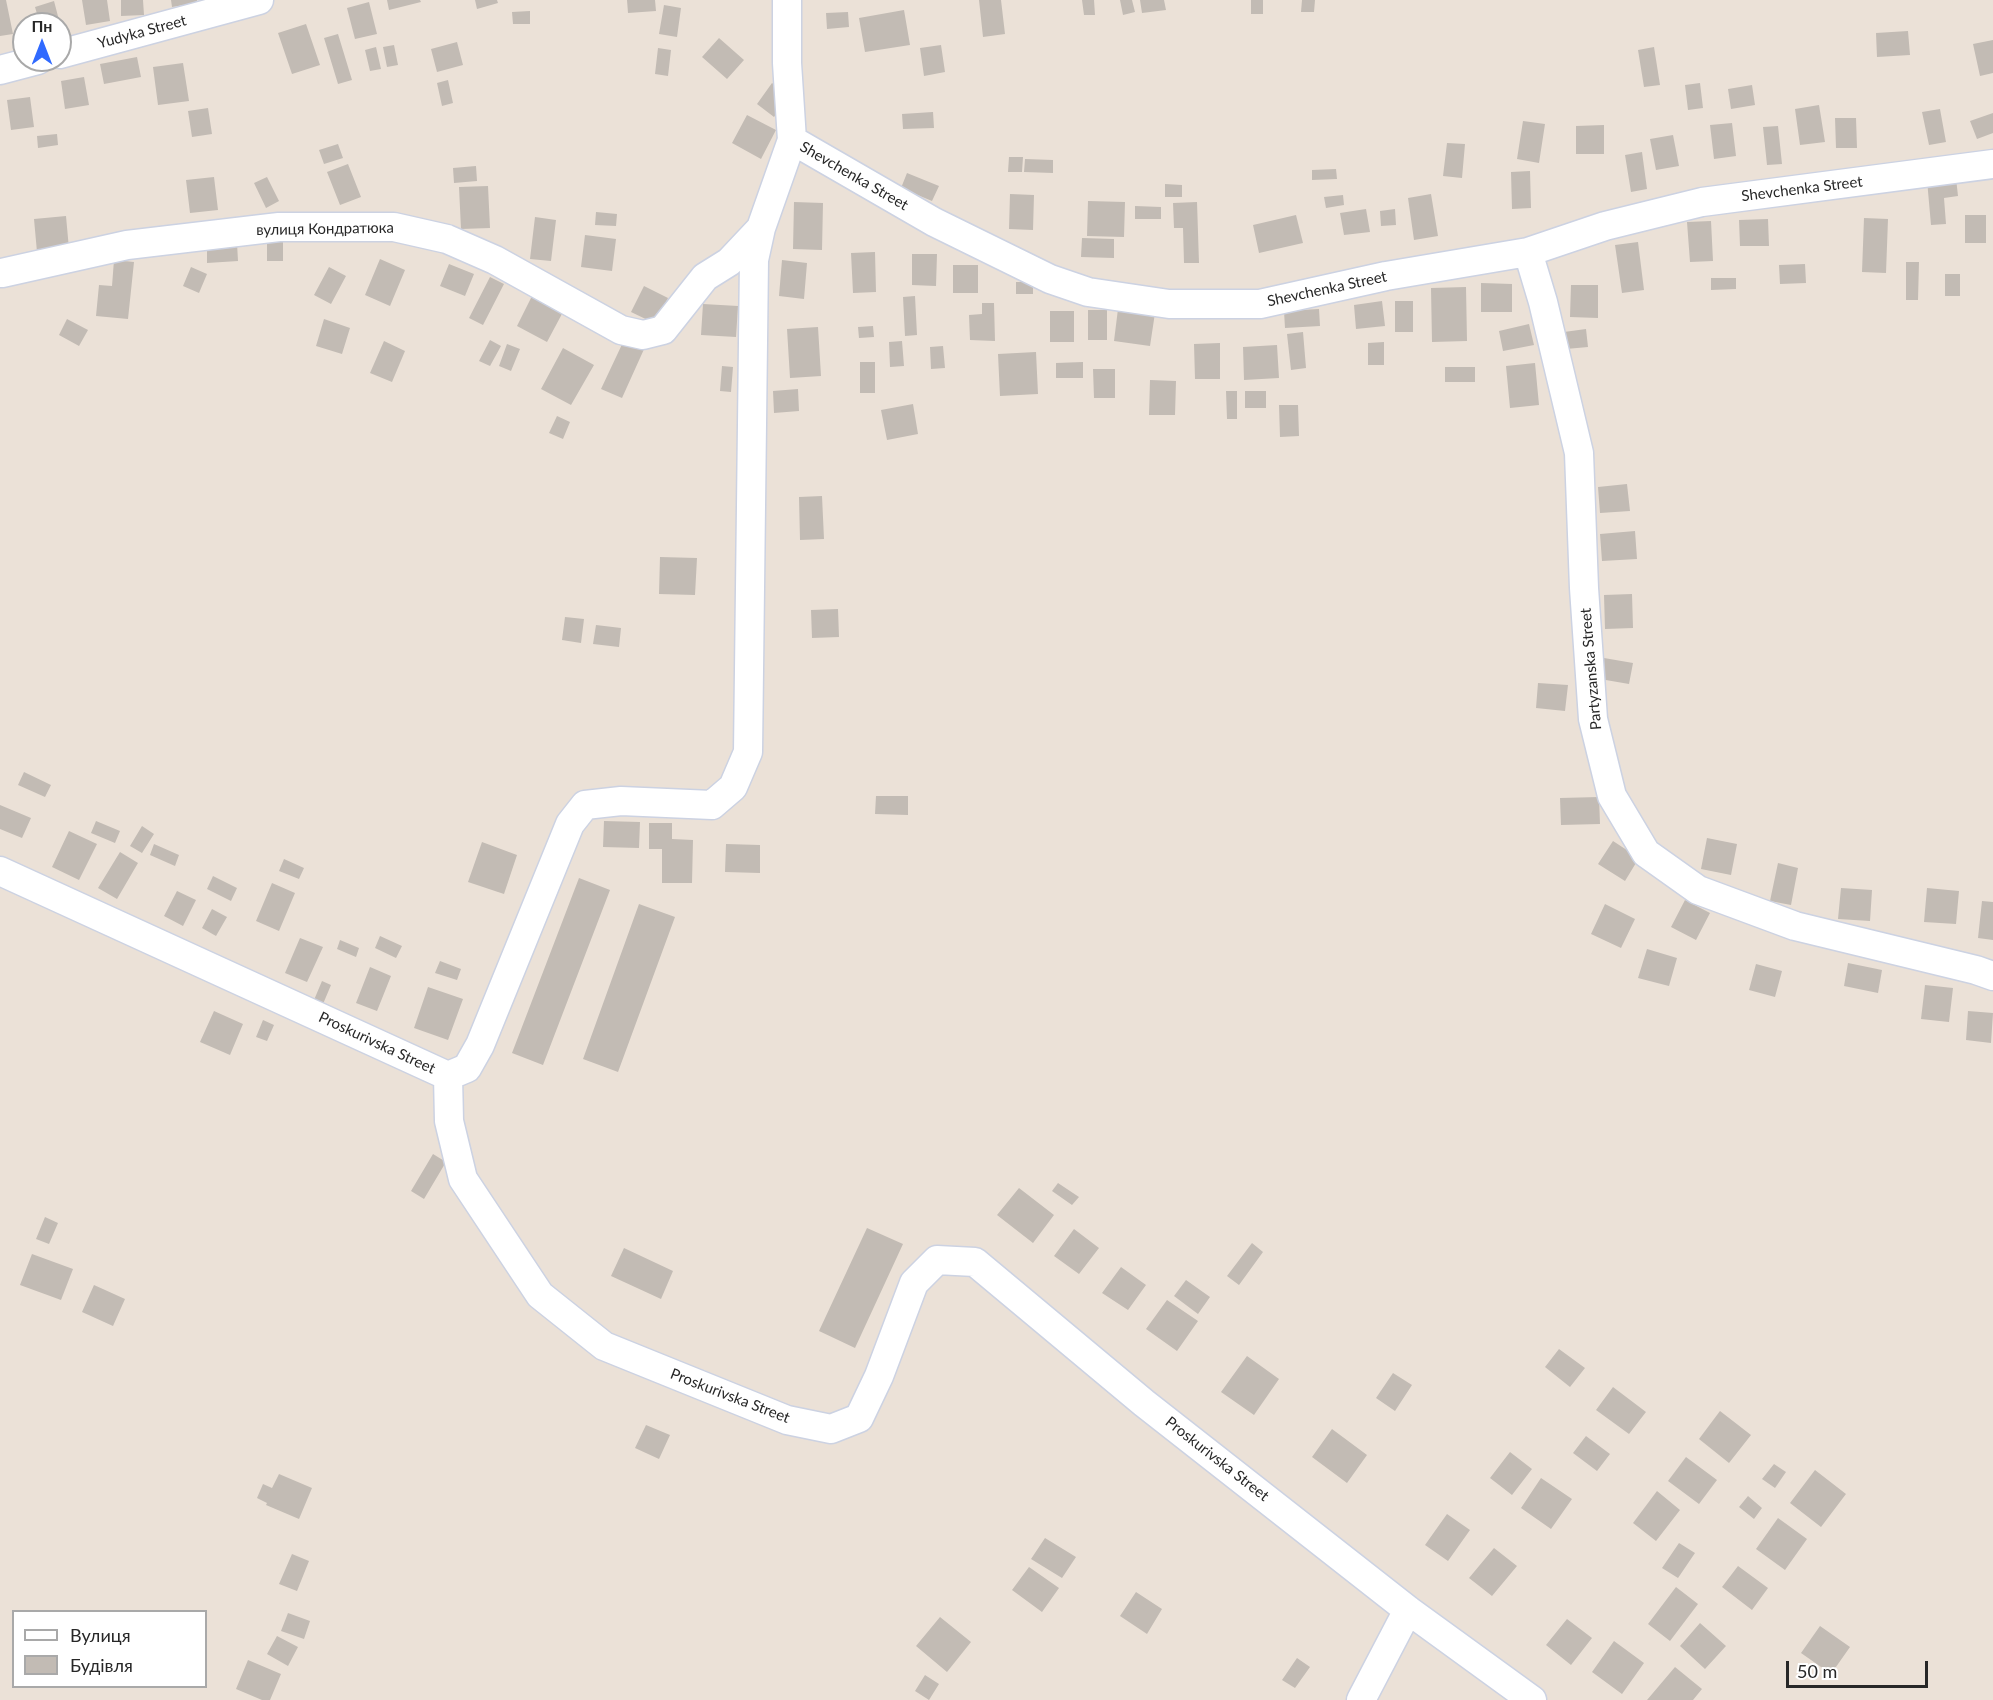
<!DOCTYPE html>
<meta charset="utf-8">
<style>
body{margin:0}
#map{position:relative;width:1993px;height:1700px;overflow:hidden;background:#ebe1d7;font-family:Lato,sans-serif}
canvas{display:block}
.legend{position:absolute;left:12px;top:1610px;width:195px;height:78px;box-sizing:border-box;background:#fff;border:2px solid #a9a9a9;margin:0;padding:8px 10px;list-style:none;font-size:18px;color:#272727}
.legend li{display:flex;align-items:center;gap:12px;height:30px}
.legend b{width:30px;border:2px solid #a9a9a9}
.north{position:absolute;left:12px;top:12px;width:60px;height:60px;box-sizing:border-box;background:#fff;border:2px solid #a9a9a9;border-radius:50%;rotate:0deg;font-size:16px;font-weight:700;line-height:24px;text-align:center;color:#272727}
.north::after{content:'';display:block;margin:auto;width:21px;height:27px;background:#306aff;clip-path:polygon(50% 0,100% 100%,50% 72%,0 100%)}
.scale{position:absolute;left:1786px;top:1661px;width:142px;height:27px;box-sizing:border-box;border:3px solid #272727;border-top:0;padding-left:8px;font-size:18px;line-height:21px;white-space:nowrap;color:#272727;-webkit-text-stroke:4px #fff;paint-order:stroke}
</style>
<div id="map">
<canvas width="1993" height="1700"></canvas>
<ul class="legend">
<li><b style="height:8px;background:#fff"></b>Вулиця</li>
<li><b style="height:16px;background:#c2bbb4"></b>Будівля</li>
</ul>
<div class="north">Пн</div>
<div class="scale">50 m</div>
</div>
<script>
const c = document.querySelector('canvas').getContext('2d');
c.lineJoin = 'round';
function fill(path, color) { c.fillStyle = color; c.fill(path, 'evenodd'); }
const shape = rows => new Path2D(rows.map(r => 'M' + r).join(''));
function stroke(path, color, width, dash) { c.strokeStyle = color; c.lineWidth = width; c.lineCap = dash ? 'butt' : 'round'; c.setLineDash(dash || []); c.stroke(path); }
function label(font, color, halo, rows, align = 'center') {
  c.font = font + ' Lato,sans-serif'; c.lineWidth = 4.5; c.setLineDash([]); c.textBaseline = 'middle'; c.strokeStyle = halo; c.fillStyle = color; for (const [text, x, y, turn = 0] of rows) {
    c.save(); c.translate(x, y); c.rotate((+turn || 0) * Math.PI / 180); c.textAlign = isNaN(turn) ? turn : align; if (halo) c.strokeText(text, 0, 0); c.fillText(text, 0, 0); c.restore();
  }
}
fill(shape([
 [0,0,6,0,13,34,0,36],
 [82,0,107,0,110,21,86,25],
 [121,0,143,0,144,15,121,16],
 [171,0,197,0,197,3,172,7],
 [387,0,420,0,421,2,389,10],
 [475,0,497,0,498,3,477,9],
 [627,0,655,0,656,11,628,13],
 [979,0,1001,0,1005,34,983,37],
 [1082,0,1094,0,1095,15,1084,15],
 [1120,0,1132,0,1135,12,1123,15],
 [1140,0,1164,0,1166,10,1142,13],
 [1251,0,1263,0,1263,14,1251,14],
 [1302,0,1315,0,1314,12,1301,12],
 [54,1,60,24,40,24,35,7],
 [369,2,377,34,355,39,347,8],
 [664,5,681,8,677,37,659,34],
 [904,10,910,45,865,52,859,18],
 [530,11,530,24,513,24,512,12],
 [848,12,849,27,827,29,826,13],
 [306,24,320,65,292,74,278,33],
 [1908,31,1910,55,1877,57,1876,33],
 [338,34,352,80,338,84,324,38],
 [719,38,744,60,727,79,702,57],
 [1993,40,1993,73,1980,76,1973,44],
 [457,42,463,65,437,72,431,49],
 [394,45,398,65,387,67,383,47],
 [941,45,945,72,924,76,920,48],
 [376,47,381,69,370,71,365,50],
 [1654,47,1660,85,1644,87,1638,50],
 [658,48,671,50,668,76,655,74],
 [137,57,141,77,104,84,100,64],
 [183,63,189,101,158,105,153,67],
 [84,77,89,105,65,109,61,81],
 [448,80,453,103,442,106,437,83],
 [772,83,790,96,774,117,757,104],
 [1700,83,1703,108,1688,110,1685,85],
 [1752,85,1755,105,1731,109,1728,89],
 [30,97,34,127,11,130,7,100],
 [1819,105,1825,142,1800,145,1795,109],
 [208,108,212,134,192,137,188,111],
 [1940,109,1946,142,1929,145,1922,112],
 [933,112,934,128,903,129,902,114],
 [1993,113,1993,133,1977,139,1970,121],
 [747,115,776,130,761,159,732,143],
 [1835,118,1856,118,1857,148,1836,148],
 [1523,121,1545,124,1539,163,1517,159],
 [1732,123,1736,156,1714,159,1710,125],
 [1604,125,1604,154,1576,154,1576,126],
 [1778,126,1782,164,1767,165,1763,127],
 [57,134,58,145,38,148,37,136],
 [1673,135,1679,166,1656,170,1650,139],
 [1447,143,1465,144,1462,178,1443,176],
 [338,144,343,158,324,164,319,150],
 [1642,152,1647,189,1631,192,1625,155],
 [1009,157,1023,157,1022,172,1008,172],
 [1025,159,1053,160,1053,173,1024,172],
 [348,164,361,197,340,205,327,172],
 [476,166,477,181,454,183,453,168],
 [1336,169,1337,179,1312,180,1312,170],
 [1530,171,1531,208,1512,209,1511,172],
 [907,173,939,186,932,201,901,188],
 [214,177,218,210,190,213,186,180],
 [267,177,279,201,266,208,254,183],
 [1956,178,1958,196,1944,198,1946,224,1931,225,1927,180],
 [1165,184,1182,185,1182,197,1165,197],
 [488,186,490,228,461,229,459,187],
 [1010,194,1034,195,1033,230,1009,229],
 [1431,194,1438,236,1414,240,1408,198],
 [1343,195,1344,205,1326,208,1324,197],
 [1088,201,1125,202,1124,237,1087,236],
 [794,202,823,203,822,250,793,249],
 [1197,202,1199,263,1184,263,1183,228,1174,228,1173,203],
 [1135,206,1161,207,1161,219,1135,219],
 [1366,209,1370,232,1344,235,1340,213],
 [1395,209,1396,225,1381,226,1380,211],
 [596,212,617,214,616,226,595,225],
 [1296,215,1303,243,1259,253,1253,225],
 [1965,215,1986,215,1986,243,1965,243],
 [66,216,69,249,37,252,34,219],
 [535,217,556,220,551,261,530,259],
 [1864,218,1888,219,1886,273,1862,272],
 [1768,219,1769,246,1740,246,1739,220],
 [1711,221,1713,261,1690,262,1687,222],
 [585,235,616,239,612,271,581,267],
 [267,238,283,238,283,261,267,261],
 [1082,238,1114,239,1114,258,1081,257],
 [1638,242,1644,290,1622,293,1615,245],
 [237,243,238,261,207,263,207,244],
 [875,252,876,292,853,293,851,253],
 [912,254,937,254,936,286,912,285],
 [380,259,405,270,390,306,365,295],
 [114,260,134,262,128,319,96,316,99,285,112,286],
 [782,260,807,263,804,299,779,296],
 [1906,262,1919,262,1918,300,1906,300],
 [449,264,474,274,465,296,440,286],
 [1805,264,1806,283,1780,284,1779,265],
 [953,265,978,265,978,293,953,293],
 [191,267,207,274,199,293,183,286],
 [329,267,346,276,331,304,314,295],
 [1945,274,1960,274,1960,296,1945,296],
 [490,277,504,284,483,325,469,318],
 [1711,278,1736,278,1736,289,1711,290],
 [1016,282,1033,282,1033,294,1016,294],
 [1481,283,1512,284,1512,312,1481,312],
 [1571,285,1598,285,1598,318,1570,317],
 [644,286,668,298,656,324,631,312],
 [1466,287,1467,341,1432,342,1431,288],
 [532,296,563,312,547,342,517,326],
 [915,296,917,335,905,336,903,297],
 [1382,301,1385,326,1356,329,1354,305],
 [1395,301,1413,301,1413,332,1395,332],
 [982,303,994,303,995,341,970,340,969,315,982,314],
 [703,304,738,306,736,337,701,335],
 [1118,309,1155,313,1150,346,1114,341],
 [1319,309,1320,326,1285,328,1284,311],
 [1088,310,1107,310,1107,340,1088,340],
 [1050,311,1074,311,1074,342,1050,342],
 [67,319,88,330,79,346,59,335],
 [324,319,350,328,342,354,316,346],
 [1529,324,1534,345,1503,351,1499,331],
 [873,326,874,337,859,338,858,327],
 [818,327,821,376,790,378,787,329],
 [1586,329,1588,347,1566,349,1564,332],
 [1303,332,1306,368,1291,370,1287,334],
 [625,338,645,347,622,398,601,389],
 [490,340,501,346,490,366,479,361],
 [384,341,405,351,392,382,370,373],
 [902,341,904,366,890,367,889,342],
 [1384,342,1384,365,1368,365,1368,343],
 [1220,343,1220,379,1195,379,1194,344],
 [507,344,520,349,511,371,499,366],
 [1277,345,1279,378,1244,380,1243,347],
 [943,346,945,368,931,369,930,347],
 [563,348,594,365,571,405,541,389],
 [1036,352,1038,394,1000,396,998,354],
 [860,362,875,362,875,393,860,393],
 [1083,362,1083,378,1056,378,1056,363],
 [1535,363,1539,405,1510,408,1506,366],
 [722,366,733,367,731,392,720,391],
 [1445,367,1475,367,1475,382,1445,382],
 [1093,369,1115,369,1115,398,1094,398],
 [1150,380,1176,381,1175,415,1149,415],
 [798,389,799,411,774,413,773,391],
 [1226,391,1237,391,1237,419,1227,419],
 [1245,391,1266,391,1266,408,1245,408],
 [913,404,918,434,887,440,881,410],
 [1279,405,1298,405,1299,436,1280,437],
 [557,416,570,422,563,439,549,433],
 [1627,484,1630,511,1600,513,1598,487],
 [822,496,824,539,800,540,799,497],
 [1635,531,1637,559,1602,561,1600,534],
 [660,557,697,558,695,595,659,594],
 [1632,594,1633,628,1605,629,1604,595],
 [838,609,839,637,812,638,811,610],
 [565,617,584,619,581,643,562,640],
 [596,625,621,628,619,647,593,644],
 [1604,658,1633,663,1629,684,1600,679],
 [1538,683,1568,685,1565,711,1536,708],
 [24,772,51,785,45,797,18,785],
 [876,796,908,796,908,815,875,814],
 [1599,797,1600,824,1561,825,1560,798],
 [0,805,31,818,22,838,0,829],
 [96,821,120,831,115,843,91,833],
 [604,821,640,822,639,848,603,847],
 [649,823,672,823,672,839,693,840,692,883,662,883,662,849,649,849],
 [142,826,154,834,142,853,130,846],
 [69,831,97,844,79,880,52,867],
 [1707,838,1737,844,1731,875,1701,869],
 [1613,841,1639,858,1625,881,1598,864],
 [482,842,517,855,504,894,468,882],
 [154,844,179,855,175,866,150,855],
 [726,844,760,845,760,873,725,872],
 [120,852,138,863,117,899,98,888],
 [284,859,304,868,299,879,279,871],
 [1778,863,1798,868,1791,905,1770,901],
 [213,876,237,888,231,901,207,889],
 [579,878,610,890,543,1065,512,1053],
 [272,883,295,893,279,931,256,921],
 [1841,888,1872,890,1870,921,1838,919],
 [1927,888,1959,891,1956,924,1924,922],
 [177,891,196,900,183,926,164,916],
 [1685,900,1710,913,1696,940,1671,927],
 [1982,901,1993,902,1993,940,1978,938],
 [639,904,675,917,618,1072,583,1059],
 [1605,904,1635,919,1621,948,1591,934],
 [212,909,227,917,216,936,202,928],
 [380,936,402,946,396,958,375,948],
 [300,938,323,947,307,982,285,973],
 [340,940,359,948,356,957,337,949],
 [1647,949,1677,958,1669,986,1638,978],
 [440,961,461,969,457,980,435,973],
 [1848,963,1882,970,1878,993,1844,986],
 [1756,964,1782,971,1775,997,1749,990],
 [370,967,391,976,377,1011,356,1003],
 [322,981,331,985,323,1004,314,1000],
 [1925,985,1953,988,1949,1022,1921,1019],
 [428,987,463,999,448,1040,414,1028],
 [214,1011,243,1024,230,1055,200,1042],
 [1968,1011,1993,1013,1991,1043,1966,1040],
 [263,1020,274,1025,267,1041,256,1037],
 [433,1154,446,1162,424,1199,411,1191],
 [1058,1183,1079,1197,1072,1205,1052,1191],
 [1019,1188,1054,1215,1033,1243,997,1215],
 [45,1217,58,1223,49,1244,36,1239],
 [867,1228,903,1244,855,1348,819,1331],
 [1074,1229,1099,1248,1079,1274,1054,1256],
 [1252,1243,1263,1252,1239,1285,1227,1276],
 [624,1248,673,1271,661,1299,611,1276],
 [32,1254,73,1269,61,1300,20,1285],
 [1121,1267,1146,1285,1128,1310,1102,1293],
 [1186,1280,1210,1297,1198,1314,1174,1296],
 [94,1285,125,1299,113,1326,82,1312],
 [1167,1300,1198,1321,1177,1351,1146,1329],
 [1559,1349,1585,1368,1570,1387,1545,1367],
 [1247,1356,1279,1379,1254,1415,1221,1392],
 [1393,1373,1412,1385,1395,1411,1376,1398],
 [1613,1387,1646,1412,1629,1434,1596,1410],
 [1720,1411,1751,1435,1729,1463,1699,1439],
 [646,1425,670,1435,659,1459,635,1448],
 [1332,1429,1367,1455,1347,1483,1312,1457],
 [1586,1436,1610,1454,1597,1471,1573,1453],
 [1510,1452,1532,1469,1512,1495,1490,1478],
 [1686,1457,1717,1480,1699,1504,1668,1481],
 [1774,1464,1786,1472,1775,1488,1762,1479],
 [1815,1470,1846,1494,1821,1527,1790,1503],
 [279,1474,312,1488,299,1519,266,1505,267,1503,257,1498,263,1484,272,1488],
 [1541,1478,1572,1499,1551,1529,1521,1508],
 [1657,1491,1680,1510,1656,1541,1633,1523],
 [1748,1496,1762,1508,1754,1519,1739,1507],
 [1447,1514,1470,1530,1448,1561,1425,1545],
 [1778,1518,1807,1539,1785,1570,1756,1549],
 [1045,1538,1076,1557,1062,1578,1031,1559],
 [1679,1543,1695,1553,1678,1578,1662,1568],
 [1494,1548,1517,1566,1492,1596,1469,1578],
 [292,1554,309,1561,297,1591,279,1584],
 [1738,1566,1768,1588,1752,1610,1722,1587],
 [1029,1567,1059,1588,1042,1612,1012,1590],
 [1676,1587,1698,1604,1670,1641,1648,1624],
 [1136,1592,1162,1609,1147,1634,1120,1616],
 [288,1613,310,1621,304,1639,281,1631],
 [940,1617,971,1642,947,1672,916,1646],
 [1567,1619,1592,1638,1571,1665,1546,1645],
 [1700,1623,1726,1646,1705,1669,1680,1646],
 [1820,1626,1850,1647,1831,1674,1801,1653],
 [277,1636,298,1647,288,1666,267,1654],
 [1614,1641,1644,1663,1622,1694,1592,1672],
 [1297,1658,1310,1667,1295,1688,1282,1680],
 [248,1660,281,1674,270,1700,262,1700,236,1689],
 [1675,1667,1702,1689,1693,1700,1647,1700],
 [925,1675,939,1684,929,1700,915,1691]
]), '#c2bbb4');
const minor = shape([
 [787,0,787,63,792,140,934,222,1050,279,1088,292,1169,304,1260,304,1386,276,1528,252,1605,226,1702,202,1993,164],
 [60,54,259,0],
 [0,70,38,60],
 [1528,252,1543,302,1579,453,1584,588,1593,719,1612,796,1646,853,1698,890,1795,926,1976,970,1993,976],
 [2,273,127,245,279,227,394,227,447,239,495,260,621,330,643,335,663,330,705,277,729,262,761,228],
 [0,871,448,1076,449,1121,463,1179,540,1295,604,1346,787,1420,831,1429,859,1418,879,1376,914,1283,937,1260,975,1262,1144,1403,1408,1610,1532,1700],
 [448,1076,467,1068,480,1045,570,824,585,805,621,801,712,805,733,787,748,752,754,260,761,228,792,140],
 [1361,1700,1408,1610]
]);
stroke(minor, '#ccd2e2', 31);
stroke(minor, '#fff', 28);
label('15px', '#272727', '#fff', [
 ["Yudyka Street",142,32,-15],
 ["Shevchenka Street",854,176,30],
 ["Shevchenka Street",1802,189,-7],
 ["вулиця Кондратюка",325,229,-1],
 ["Shevchenka Street",1327,289,-12],
 ["Partyzanska Street",1591,669,-95],
 ["Proskurivska Street",377,1043,25],
 ["Proskurivska Street",730,1396,21],
 ["Proskurivska Street",1217,1459,38]
]);
</script>
